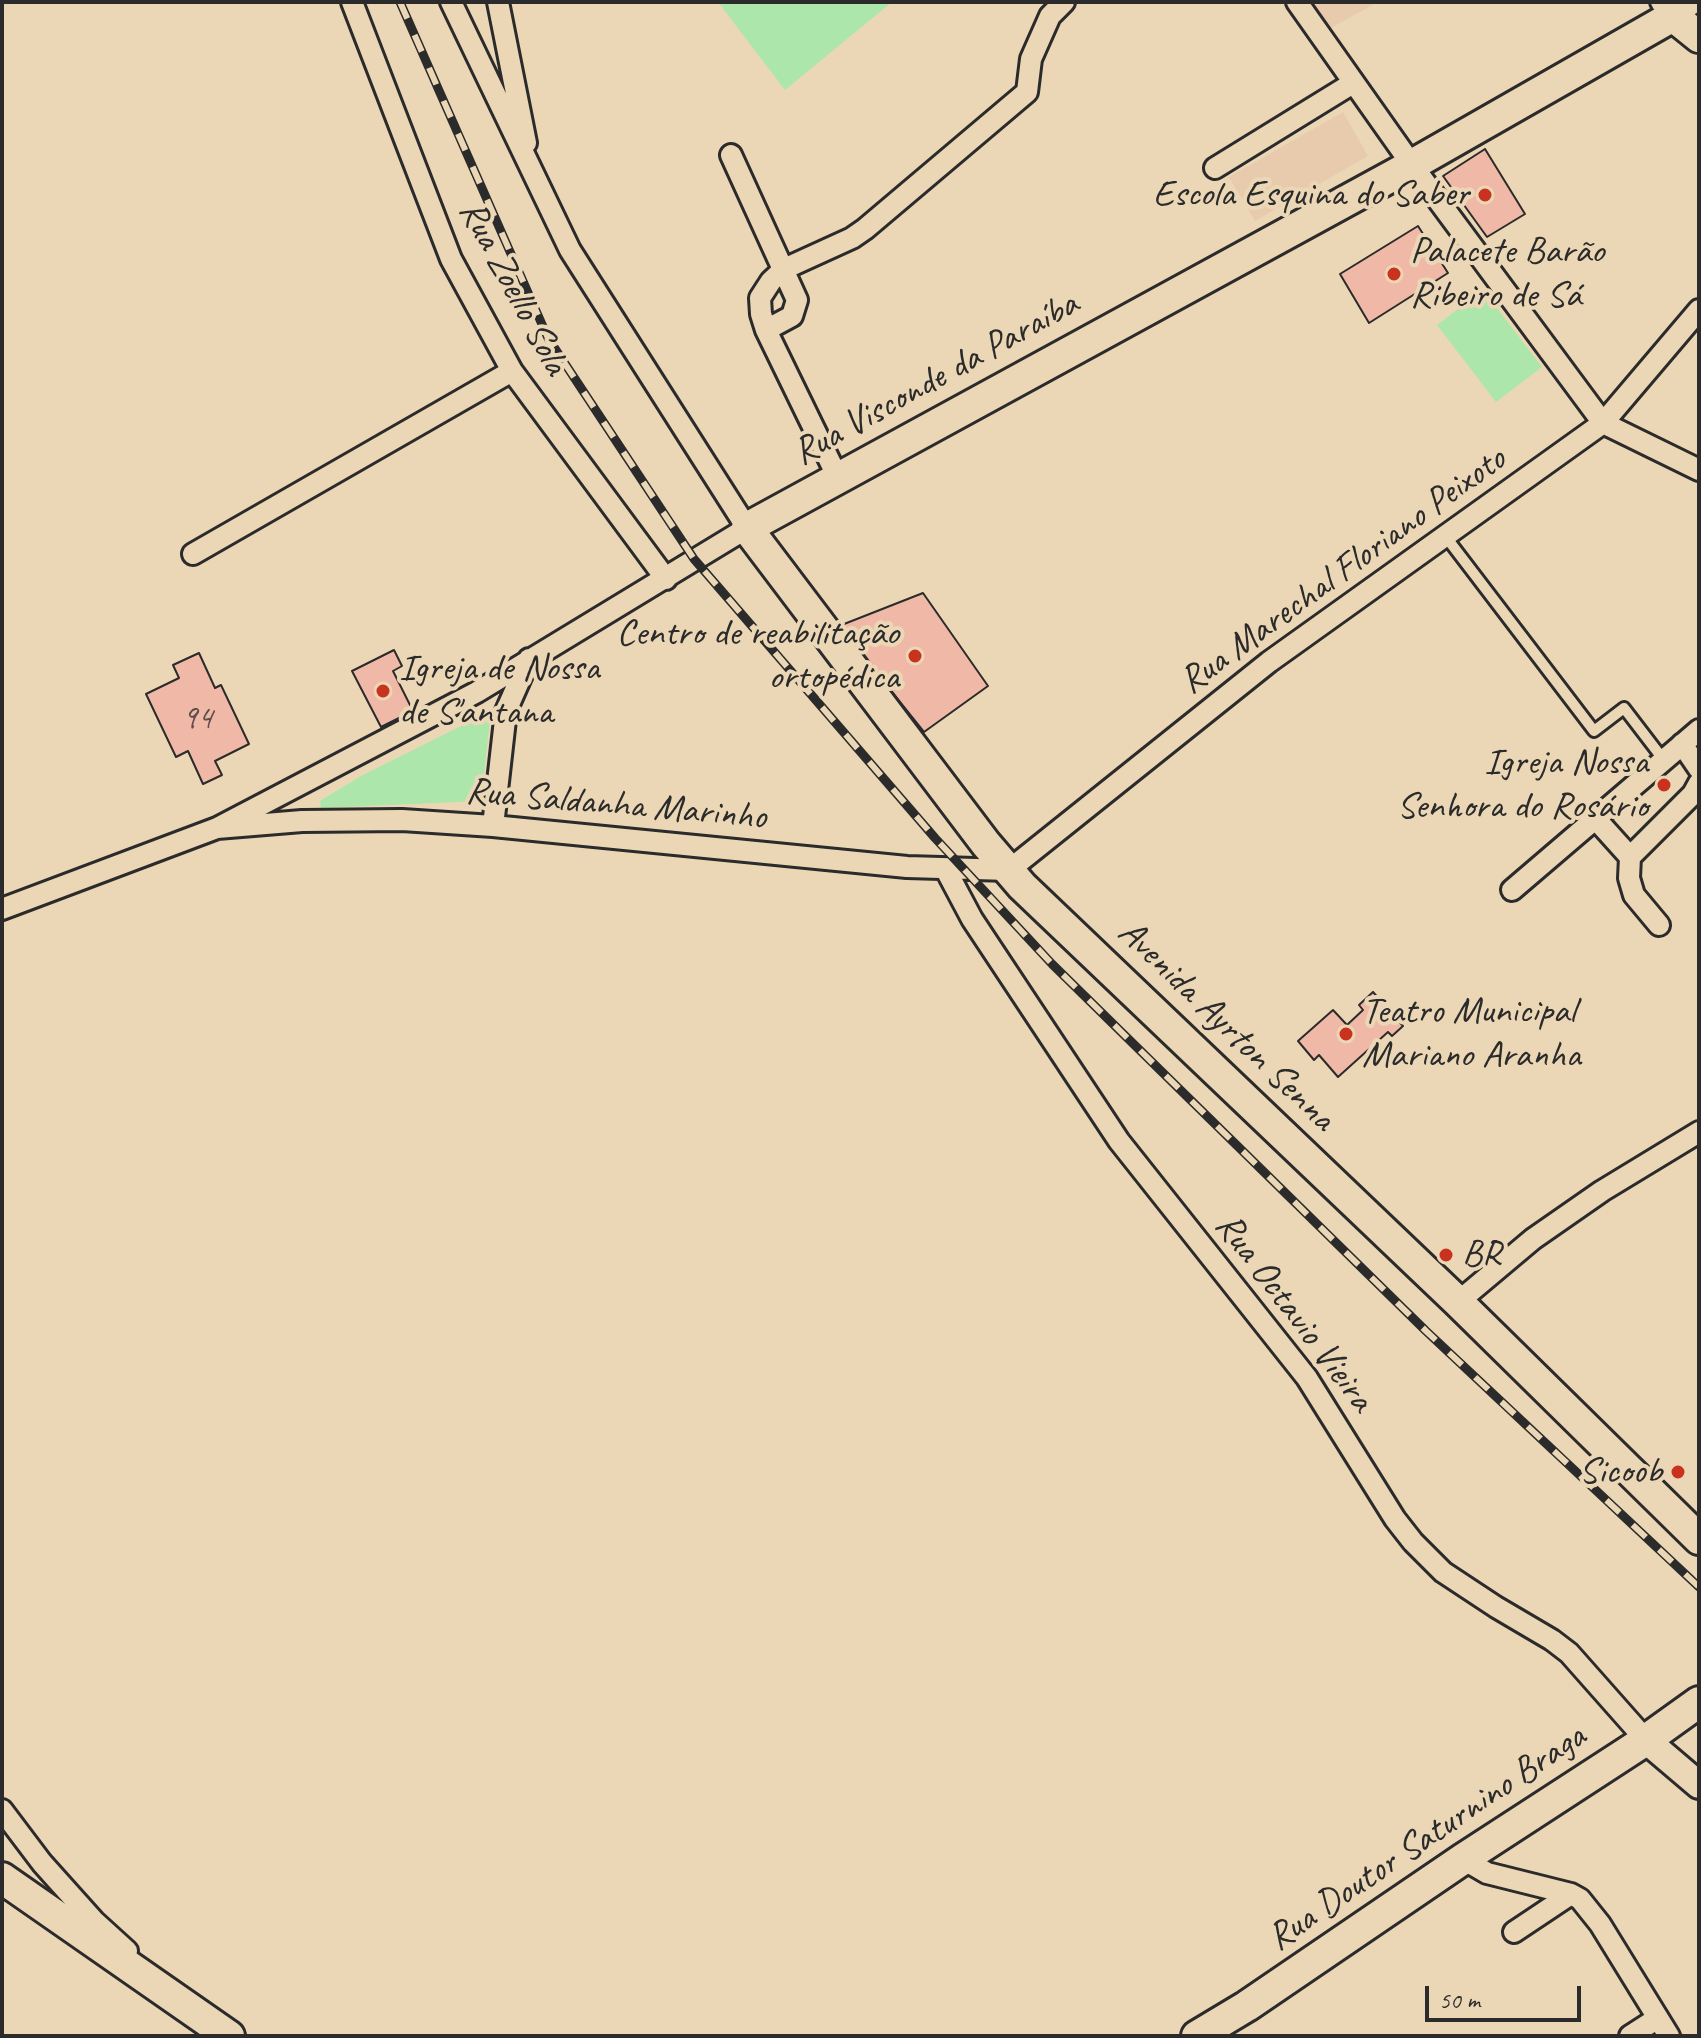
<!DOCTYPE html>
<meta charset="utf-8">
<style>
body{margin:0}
#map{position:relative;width:1701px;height:2038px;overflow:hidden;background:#ebd7b5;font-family:Caveat,sans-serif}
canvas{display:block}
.frame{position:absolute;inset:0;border:4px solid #2b2b2b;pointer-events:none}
.scale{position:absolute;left:1425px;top:1986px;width:156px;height:36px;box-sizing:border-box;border:4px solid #2b2b2b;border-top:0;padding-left:10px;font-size:24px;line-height:28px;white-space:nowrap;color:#2b2b2b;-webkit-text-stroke:6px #ebd7b5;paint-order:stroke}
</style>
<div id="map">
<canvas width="1701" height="2038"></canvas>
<div class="frame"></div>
<div class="scale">50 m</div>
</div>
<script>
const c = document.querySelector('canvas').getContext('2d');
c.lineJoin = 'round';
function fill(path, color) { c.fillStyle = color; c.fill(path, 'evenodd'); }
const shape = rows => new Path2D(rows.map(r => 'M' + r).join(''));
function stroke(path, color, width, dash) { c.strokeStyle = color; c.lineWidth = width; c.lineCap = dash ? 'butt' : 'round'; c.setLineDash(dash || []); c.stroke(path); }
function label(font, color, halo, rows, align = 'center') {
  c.font = font + ' Caveat,sans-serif'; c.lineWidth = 8; c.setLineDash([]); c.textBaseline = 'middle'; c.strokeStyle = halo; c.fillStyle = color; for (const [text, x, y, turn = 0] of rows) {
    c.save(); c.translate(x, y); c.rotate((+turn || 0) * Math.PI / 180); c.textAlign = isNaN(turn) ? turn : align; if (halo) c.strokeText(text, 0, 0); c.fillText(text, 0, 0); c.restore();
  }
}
fill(shape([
 [1312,2,1378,2,1329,29],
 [1343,112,1368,156,1255,221,1229,177]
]), '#e8cbad');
fill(shape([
 [718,2,892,2,785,90],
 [1483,290,1542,367,1496,402,1437,325],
 [491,711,481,801,321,808,320,801,361,776]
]), '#ace6aa');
const building = shape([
 [1485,149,1525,214,1487,237,1443,176,1485,149],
 [1418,226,1448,273,1369,323,1340,274,1418,226],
 [923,593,988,686,924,732,839,626,923,593],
 [394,650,402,666,393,671,413,711,381,727,352,671,394,650],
 [199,653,215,688,221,685,249,744,215,761,222,775,203,784,188,751,176,757,146,694,179,678,173,665,199,653],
 [1373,992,1403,1026,1392,1036,1388,1032,1338,1077,1319,1055,1314,1060,1298,1041,1333,1010,1347,1025,1363,1010,1359,1005,1373,992]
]);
fill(building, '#f0b8a6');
stroke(building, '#2b2b2b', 2);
const service = shape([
 [1446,537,1594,731,1624,708,1663,759]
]);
const minor = shape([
 [352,2,451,259,512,371,666,579],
 [498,2,526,143],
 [1297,2,1412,165,1603,423,1699,470],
 [1661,2,1673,16,1695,2],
 [731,155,797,300,792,316,766,330],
 [1215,168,1353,83],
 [838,478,766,330,761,314,760,298,771,281,784,269,852,238,865,229,1027,92,1031,59,1050,16,1064,2],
 [193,554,512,371],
 [1682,744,1699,769],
 [1594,817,1630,857,1629,878,1634,895,1659,925],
 [493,826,506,711,529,659],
 [217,828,302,821,402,820,493,826,907,867,1009,870,1269,662,1603,423,1699,310],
 [1630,857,1693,794,1699,783],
 [946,870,972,919,1119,1141,1307,1378,1395,1519,1413,1542,1443,1572,1496,1607,1552,1640,1569,1653,1646,1740],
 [1512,890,1699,730],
 [2,909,217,828,477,692,747,528,570,250,451,2],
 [1458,1302,1533,1239,1602,1191,1699,1132],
 [2,1810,42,1863,94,1921,127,1951],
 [1463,1859,1487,1873,1571,1894,1580,1899,1600,1924,1669,2036],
 [1514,1932,1571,1894],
 [1630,2036,1658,2018]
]);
const tertiary = shape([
 [1646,1740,1699,1785]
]);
const secondary = shape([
 [1699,37,1673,16,1412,165,747,528,986,844,1022,886,1458,1302,1699,1539],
 [2,1878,229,2036],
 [1197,2036,1247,2006,1463,1859,1646,1740,1699,1702]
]);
stroke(service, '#2b2b2b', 16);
stroke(minor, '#2b2b2b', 26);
stroke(tertiary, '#2b2b2b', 32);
stroke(secondary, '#2b2b2b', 36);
stroke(service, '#ebd7b5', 10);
stroke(minor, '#ebd7b5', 20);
stroke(tertiary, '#ebd7b5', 26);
stroke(secondary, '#ebd7b5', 30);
const rail = shape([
 [400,2,548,338,694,559,935,838,1052,964,1426,1331,1699,1587]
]);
stroke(rail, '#2b2b2b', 9);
stroke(rail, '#ebd7b5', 6, [18]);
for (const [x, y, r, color] of [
 [1485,195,8,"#c8321e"],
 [1394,274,8,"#c8321e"],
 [915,656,8,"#c8321e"],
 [383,691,8,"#c8321e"],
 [1664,785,8,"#c8321e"],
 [1346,1034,8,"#c8321e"],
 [1446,1255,8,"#c8321e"],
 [1678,1472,8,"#c8321e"]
]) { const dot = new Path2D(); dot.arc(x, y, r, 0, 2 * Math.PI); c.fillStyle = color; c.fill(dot); stroke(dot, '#ebd7b5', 3); }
label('34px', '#5c4e4a', null, [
 ["94",197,719]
]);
label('38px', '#2b2b2b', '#ebd7b5', [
 ["Escola Esquina do Saber",1469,195],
 ["Palacete Barão",1410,252,"left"],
 ["Ribeiro de Sá",1410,296,"left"],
 ["Centro de reabilitação",899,634],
 ["ortopédica",899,678],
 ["Igreja de Nossa",399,669,"left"],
 ["de S'antana",399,713,"left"],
 ["Igreja Nossa",1648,763],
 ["Senhora do Rosário",1648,807],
 ["Teatro Municipal",1362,1012,"left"],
 ["Mariano Aranha",1362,1056,"left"],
 ["BR",1462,1255,"left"],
 ["Sicoob",1662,1472]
], 'right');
label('38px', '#2b2b2b', '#ebd7b5', [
 ["Rua Zoello Sola",513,288,62],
 ["Rua Visconde da Paraíba",936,379,-29],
 ["Rua Marechal Floriano Peixoto",1343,571,-36],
 ["Rua Saldanha Marinho",616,805,5],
 ["Avenida Ayrton Senna",1226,1026,44],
 ["Rua Octavio Vieira",1294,1313,53],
 ["Rua Doutor Saturnino Braga",1427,1838,-34]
]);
</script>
